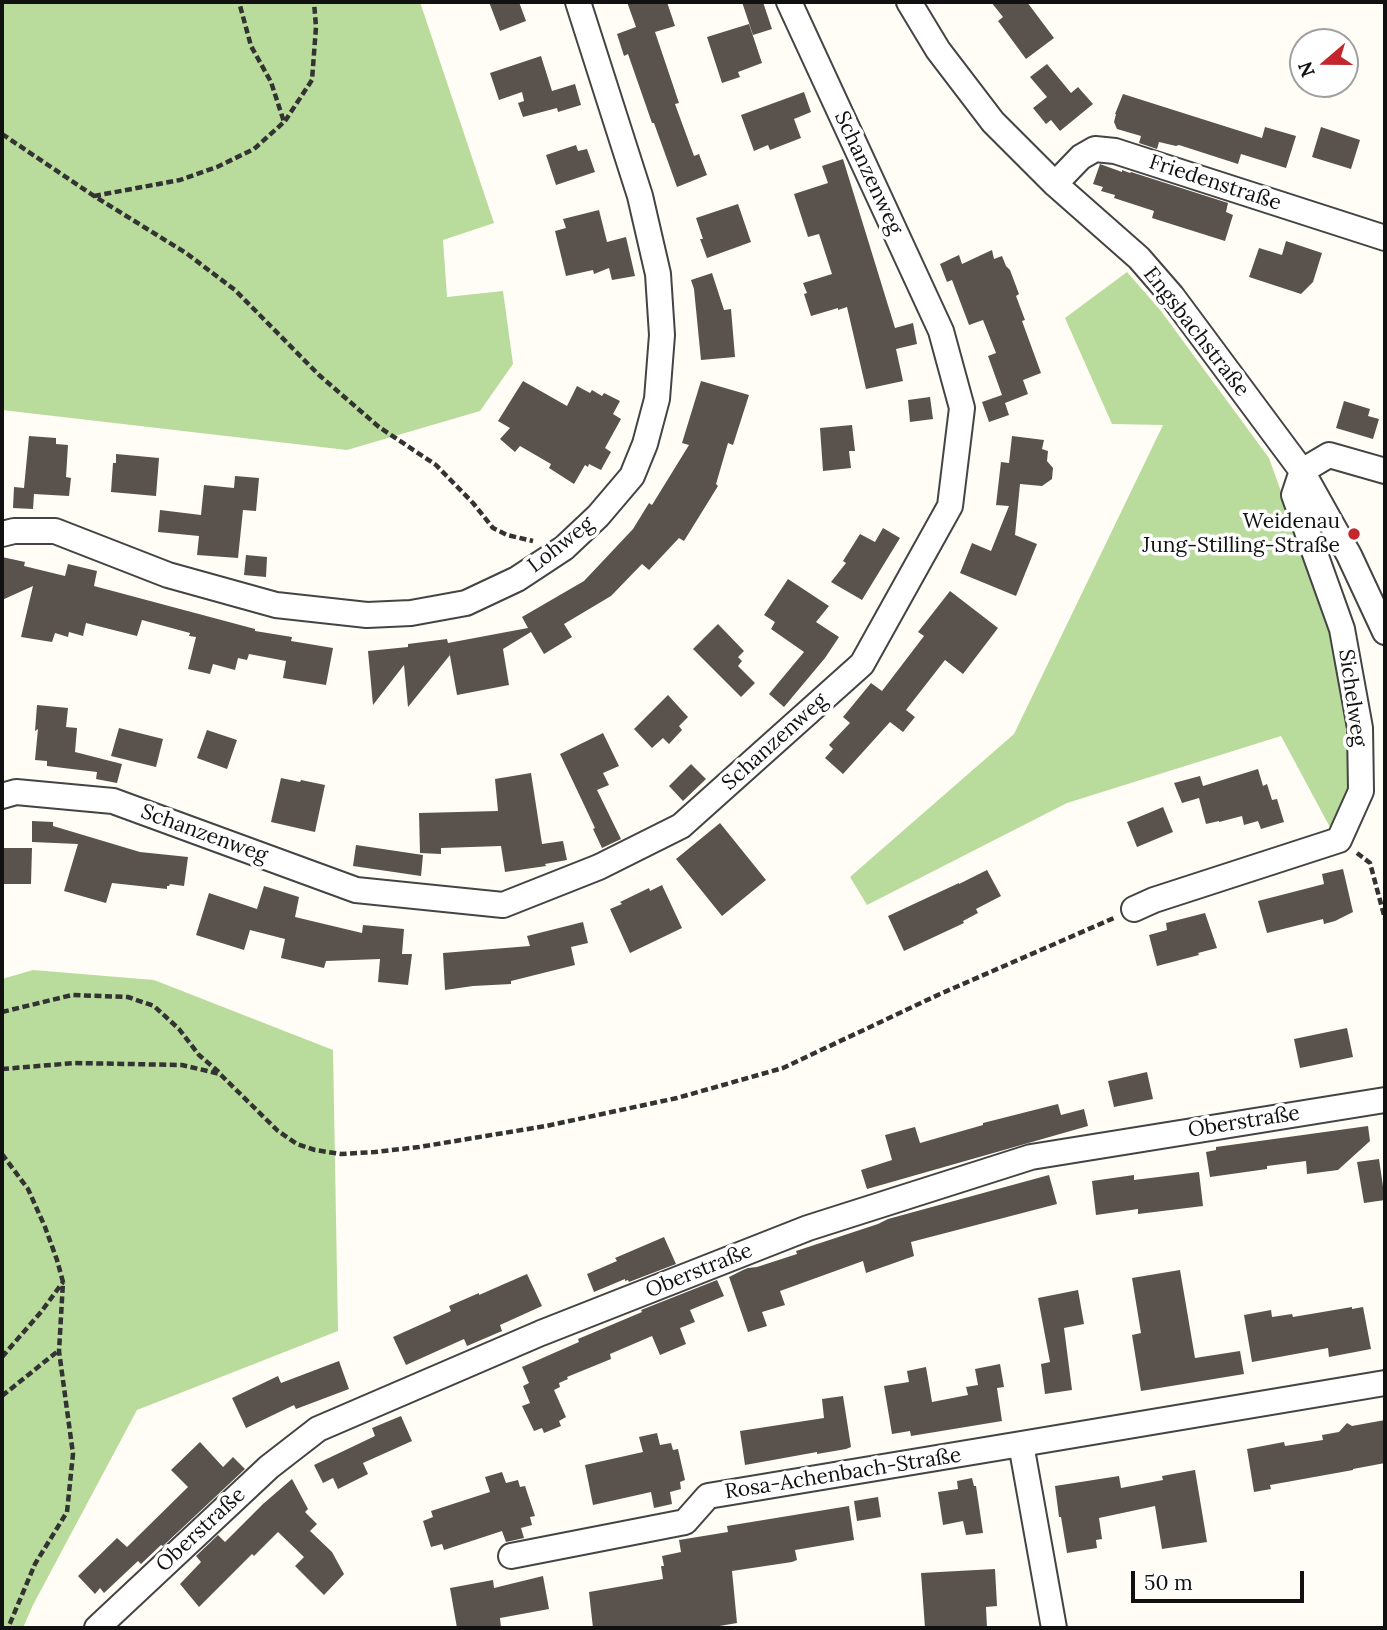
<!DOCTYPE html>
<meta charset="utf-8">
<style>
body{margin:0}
#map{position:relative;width:1387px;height:1630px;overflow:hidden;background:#fffdf5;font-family:Lora,serif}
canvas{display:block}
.frame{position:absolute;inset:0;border:4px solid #111;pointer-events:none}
.north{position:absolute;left:1289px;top:28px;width:70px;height:70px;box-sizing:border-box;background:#fff;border:2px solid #a0a0a0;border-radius:50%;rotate:250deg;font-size:19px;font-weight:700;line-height:28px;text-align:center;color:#111}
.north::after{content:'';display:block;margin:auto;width:24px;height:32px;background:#c4262e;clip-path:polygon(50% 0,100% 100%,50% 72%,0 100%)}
.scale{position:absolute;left:1131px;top:1571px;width:173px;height:32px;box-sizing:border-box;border:4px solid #111;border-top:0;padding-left:9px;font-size:21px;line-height:24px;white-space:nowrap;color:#111;-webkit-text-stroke:5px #fff;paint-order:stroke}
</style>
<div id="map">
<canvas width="1387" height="1630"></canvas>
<div class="frame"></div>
<div class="north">N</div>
<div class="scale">50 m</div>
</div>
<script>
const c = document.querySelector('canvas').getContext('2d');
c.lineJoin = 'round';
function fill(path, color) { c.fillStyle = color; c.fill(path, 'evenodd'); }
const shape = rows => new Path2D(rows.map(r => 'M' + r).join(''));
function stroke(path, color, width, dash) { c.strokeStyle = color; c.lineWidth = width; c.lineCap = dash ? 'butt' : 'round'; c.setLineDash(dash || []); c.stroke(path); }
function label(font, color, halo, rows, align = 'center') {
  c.font = font + ' Lora,serif'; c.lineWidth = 7; c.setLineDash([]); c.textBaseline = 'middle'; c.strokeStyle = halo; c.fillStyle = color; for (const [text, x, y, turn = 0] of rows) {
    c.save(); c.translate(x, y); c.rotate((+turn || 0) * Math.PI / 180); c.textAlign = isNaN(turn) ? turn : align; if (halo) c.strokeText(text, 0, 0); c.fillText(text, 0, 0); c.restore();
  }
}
fill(shape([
 [2,2,420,2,494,223,443,240,447,297,503,291,513,364,480,411,347,450,2,410],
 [1127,272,1161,311,1269,458,1333,636,1353,726,1350,789,1332,831,1281,736,1067,803,867,905,850,877,1014,734,1163,425,1112,424,1065,318],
 [33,970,154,980,333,1050,338,1331,137,1410,33,1605,23,1628,2,1628,2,979]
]), '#b9dc9c');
fill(shape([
 [489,2,519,2,526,21,500,31],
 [627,2,667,2,675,26,655,32,679,103,675,104,694,156,699,154,707,175,677,187,654,123,652,123,628,54,624,56,617,34,636,27],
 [742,2,763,2,772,29,753,35],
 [991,2,1027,2,1054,38,1026,59,998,21,1003,17],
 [749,24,762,63,738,72,740,77,722,83,707,37],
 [541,56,552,91,575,84,581,105,558,112,557,108,523,117,518,103,524,101,522,92,499,100,490,73],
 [1047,64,1071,93,1078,87,1093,104,1060,131,1051,120,1046,124,1033,108,1047,97,1030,77],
 [804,92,811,112,794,119,801,138,770,150,768,145,754,151,741,115],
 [1123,94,1262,138,1265,127,1296,136,1286,168,1241,154,1238,164,1179,145,1176,146,1159,142,1157,149,1139,143,1141,136,1117,129,1114,122,1116,114,1115,114],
 [1321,127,1360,140,1351,169,1312,157],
 [576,145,578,151,587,149,595,172,556,185,546,155],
 [843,159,895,328,913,323,917,344,896,349,903,381,866,389,847,307,838,310,838,308,811,316,804,294,807,293,803,283,832,274,819,234,808,237,794,194,828,183,822,166],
 [1100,164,1122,172,1122,170,1130,173,1131,172,1228,203,1226,212,1233,215,1225,241,1152,218,1154,211,1114,198,1115,195,1101,191,1103,187,1093,184],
 [738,204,751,242,707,258,700,239,703,239,696,218],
 [599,210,607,242,626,237,635,276,612,280,609,268,594,274,593,270,566,276,555,231,566,228,563,219],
 [1286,241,1322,253,1313,282,1301,294,1249,277,1259,248,1282,255],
 [992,250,994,259,1002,256,1006,266,1010,270,1019,294,1016,296,1025,320,1022,321,1041,373,1023,380,1028,394,1005,403,1009,415,989,422,982,402,1002,395,988,356,996,353,983,320,969,325,952,280,947,282,940,264,959,255,962,264],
 [712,273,724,310,731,309,735,357,701,360,694,289,691,280],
 [523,381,567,406,577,386,590,393,592,390,602,396,604,393,620,401,613,414,621,419,605,448,611,452,601,470,589,464,588,467,585,465,574,484,549,468,551,464,520,446,515,452,500,439,510,428,498,421],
 [701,381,749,395,733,445,728,443,716,484,718,486,684,541,679,538,649,570,642,564,611,596,564,624,572,637,544,654,531,632,503,649,509,685,457,695,449,650,450,655,408,707,404,665,373,705,368,651,408,647,408,644,447,639,448,643,528,628,522,617,584,581,633,529,649,503,652,505,689,445,682,443],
 [930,397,933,419,910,422,908,400],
 [1344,401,1370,409,1368,416,1379,419,1373,439,1336,428],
 [852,425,855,451,849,451,851,468,823,471,820,428],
 [29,436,56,438,56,444,68,445,66,477,71,478,69,496,34,494,33,509,13,508,14,487,24,488],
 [1012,436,1044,440,1042,449,1048,451,1047,461,1053,468,1052,479,1042,486,1020,484,1015,535,1037,544,1016,596,960,573,972,543,991,551,1009,506,996,505,1001,462,1009,463],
 [116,454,159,458,156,496,111,492,113,463,116,463],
 [235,476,259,478,256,511,243,510,238,558,197,555,199,536,158,532,160,510,201,515,204,485,234,488],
 [883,528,900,538,862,600,831,582,846,563,843,561,860,534,875,542],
 [246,555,267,557,266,577,244,575],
 [2,557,25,562,24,566,65,576,68,564,97,571,94,586,255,629,255,631,292,637,291,641,333,648,326,685,283,678,286,661,249,654,247,660,238,658,235,670,213,664,210,674,188,669,196,637,189,636,190,633,142,620,137,636,86,623,83,636,69,632,68,637,55,633,52,642,21,637,33,586,2,600],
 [788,579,829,606,816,622,839,637,825,658,784,707,769,694,804,652,771,629,775,622,764,615],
 [950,591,998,628,963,674,945,660,906,710,915,717,903,732,890,722,843,774,825,758,833,749,829,745,850,723,843,717,871,683,882,691,924,636,918,632],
 [718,624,744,651,738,657,742,661,738,666,755,683,741,697,693,649],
 [668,695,688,717,679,726,682,730,669,744,663,738,652,748,634,729],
 [37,705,68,708,66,727,77,728,75,752,122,764,117,783,96,779,97,772,47,766,47,761,35,760,38,729,35,731],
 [119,728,163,739,156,767,111,756],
 [207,730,237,740,227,769,197,758],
 [603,733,619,766,603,773,609,785,597,790,621,839,602,848,593,829,595,828,560,754],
 [691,764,706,779,683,801,669,786],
 [1258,769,1263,786,1267,784,1272,800,1277,799,1284,822,1261,829,1258,821,1244,825,1242,816,1219,822,1219,821,1206,824,1199,798,1182,803,1174,783,1200,776,1203,786],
 [531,773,542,844,563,841,567,860,545,864,546,866,505,872,501,846,441,848,441,854,420,853,419,813,498,811,495,779],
 [281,778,300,782,301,780,325,785,315,832,271,822],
 [1163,807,1173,832,1137,847,1127,822],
 [32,821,53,822,53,826,140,852,188,857,184,886,170,884,169,886,167,886,167,889,112,883,106,903,64,891,78,844,32,842],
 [720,823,766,880,722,916,676,859],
 [356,845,423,855,421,876,353,866],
 [2,848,32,848,31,884,2,884],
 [1343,869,1353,912,1335,921,1324,924,1323,919,1267,933,1258,901,1324,884,1322,874],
 [987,870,1001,896,976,909,978,913,963,921,964,923,904,951,888,916,959,883,959,884],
 [662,885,682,928,630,953,610,909,622,904,620,902,649,888,650,891],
 [264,886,299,897,295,917,362,933,363,925,404,929,402,954,412,954,408,985,378,982,380,959,326,961,324,968,281,958,285,939,250,930,244,950,196,935,209,893,257,909],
 [1205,913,1217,948,1198,953,1199,955,1157,966,1149,935,1167,930,1166,923],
 [583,922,588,943,571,947,575,965,511,981,511,984,473,986,445,990,443,953,530,946,527,936],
 [1347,1028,1353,1057,1300,1068,1294,1039],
 [1147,1072,1153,1099,1114,1107,1108,1081],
 [1058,1104,1061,1115,1084,1109,1088,1126,867,1189,861,1170,892,1160,885,1135,915,1127,920,1143,983,1125,983,1123],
 [1368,1126,1370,1141,1338,1170,1307,1174,1306,1161,1267,1166,1267,1169,1210,1177,1206,1152,1216,1150,1216,1147],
 [1379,1159,1385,1200,1364,1203,1357,1162],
 [1199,1172,1203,1206,1138,1214,1138,1209,1096,1215,1092,1181,1134,1175,1134,1180],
 [1049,1175,1057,1204,911,1242,914,1256,866,1273,863,1261,780,1291,785,1305,762,1312,767,1326,748,1332,729,1277,743,1270,748,1268,757,1267,797,1254,796,1251,878,1224,888,1219],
 [664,1237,676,1264,629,1282,628,1280,625,1281,625,1279,594,1292,587,1274,617,1261,615,1258],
 [1180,1270,1195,1358,1240,1351,1244,1374,1141,1391,1132,1335,1141,1333,1132,1278],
 [527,1274,542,1306,500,1325,502,1331,467,1346,464,1339,406,1365,393,1337,451,1311,449,1306,479,1293,479,1295],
 [717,1280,724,1296,690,1310,695,1322,680,1328,686,1344,660,1355,652,1336,610,1354,611,1359,567,1377,568,1379,559,1383,560,1387,554,1390,566,1417,559,1421,561,1426,544,1433,542,1428,534,1431,522,1406,530,1403,523,1386,529,1383,522,1367,579,1342,578,1339,642,1312,641,1310],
 [1078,1290,1084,1324,1064,1328,1072,1390,1045,1394,1041,1364,1050,1362,1038,1298],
 [1352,1307,1352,1309,1363,1307,1371,1349,1329,1357,1328,1348,1252,1362,1244,1315,1271,1310,1272,1317,1292,1314,1293,1317],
 [339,1361,349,1389,296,1409,294,1405,246,1428,232,1398,278,1376,281,1383],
 [1000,1364,1004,1387,997,1388,1002,1421,911,1436,910,1431,892,1434,884,1386,909,1382,907,1371,926,1367,932,1402,968,1395,966,1387,978,1385,975,1369],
 [843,1396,851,1447,846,1449,817,1454,817,1452,745,1465,740,1431,824,1418,822,1399],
 [401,1416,412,1441,363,1463,368,1474,338,1489,333,1478,323,1483,314,1465,375,1436,372,1428],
 [1385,1420,1385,1463,1353,1469,1353,1470,1270,1485,1271,1489,1254,1492,1247,1449,1284,1442,1285,1446,1323,1440,1322,1435,1339,1432,1347,1423,1352,1426],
 [657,1433,660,1445,671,1443,673,1450,678,1449,685,1480,680,1482,681,1489,670,1492,672,1504,654,1508,651,1492,593,1505,585,1465,643,1452,639,1437],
 [200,1442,223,1467,233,1457,245,1469,163,1546,161,1545,141,1564,138,1561,104,1593,100,1588,95,1594,78,1576,117,1538,127,1547,188,1487,171,1470],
 [1195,1470,1207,1542,1162,1549,1155,1506,1099,1518,1102,1539,1096,1540,1097,1548,1067,1553,1061,1517,1059,1517,1055,1486,1119,1476,1121,1488,1163,1480,1162,1476],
 [502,1472,506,1483,518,1480,520,1487,525,1486,535,1516,530,1517,532,1525,521,1528,524,1538,506,1542,502,1531,444,1550,442,1544,431,1547,423,1521,433,1517,431,1511,490,1492,485,1477],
 [972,1478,974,1486,976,1486,983,1533,966,1535,963,1521,943,1525,938,1492,958,1489,957,1481],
 [292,1479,308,1509,305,1512,317,1524,310,1531,332,1552,344,1574,324,1595,295,1566,304,1557,278,1532,254,1556,252,1554,199,1607,180,1584,201,1562,196,1556,218,1535,225,1542,263,1504],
 [878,1497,881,1517,857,1521,854,1501],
 [849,1506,854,1540,795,1550,797,1560,792,1562,732,1571,737,1623,708,1628,593,1628,589,1592,663,1579,661,1566,664,1566,662,1556,681,1552,679,1540,728,1532,727,1526],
 [995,1569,997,1606,986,1607,987,1628,925,1628,921,1573],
 [543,1576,549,1609,500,1618,501,1628,457,1628,450,1588,493,1580,494,1588]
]), '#5a524d');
const street = shape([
 [909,2,938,50,993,122,1055,184,1139,258,1172,296,1302,471,1349,555,1385,632],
 [1055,184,1081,157,1095,149,1115,151,1385,238],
 [2,534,14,531,55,531,168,575,276,605,367,615,411,613,466,603,517,579,564,548,598,516,632,476,645,444,657,399,662,335,658,274,640,196,578,2],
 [2,796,16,792,113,801,356,890,503,905,599,867,681,826,862,664,950,506,962,408,941,331,789,2],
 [1134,909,1154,900,1339,840,1361,791,1360,728,1342,629,1294,495,1302,471,1329,455,1385,471],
 [1021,1444,1385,1383],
 [511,1556,685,1522,708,1496,1021,1444,1054,1628],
 [97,1628,269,1467,318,1429,541,1333,808,1228,1031,1157,1385,1100]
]);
stroke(street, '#444', 28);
stroke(shape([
 [285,121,312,80,316,27,314,2],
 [2,134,94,196,186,253,235,290,319,375,379,427,436,465,473,503,493,528,507,535,533,541],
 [94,196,180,180,217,167,254,149,284,122,271,82,251,46,239,2],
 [1357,853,1370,863,1385,919],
 [2,1012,72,995,128,997,154,1006,179,1029,199,1055,220,1073],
 [2,1069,75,1063,182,1065,220,1074,278,1131,297,1144,315,1150,341,1154,375,1152,419,1147,546,1126,677,1098,783,1068,940,994,1114,918],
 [2,1154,28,1189,45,1227,57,1260,63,1282,59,1351,73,1454,67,1512,35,1564,8,1628],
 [2,1357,41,1312,63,1282],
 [2,1396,58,1351]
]), '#333', 4.5, [7, 3.5]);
stroke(street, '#fff', 24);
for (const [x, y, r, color] of [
 [1354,534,7,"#c4262e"]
]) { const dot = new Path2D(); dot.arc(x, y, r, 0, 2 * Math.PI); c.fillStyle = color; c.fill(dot); stroke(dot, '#fff', 2.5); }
label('21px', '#111', '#fff', [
 ["Schanzenweg",868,173,65],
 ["Friedenstraße",1215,183,18],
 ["Engsbachstraße",1196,332,52],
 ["Lohweg",561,545,-38],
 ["Sichelweg",1352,698,82],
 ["Schanzenweg",775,742,-42],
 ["Schanzenweg",204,834,20],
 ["Oberstraße",1244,1122,-9],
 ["Oberstraße",699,1271,-22],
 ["Rosa-Achenbach-Straße",843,1474,-9],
 ["Oberstraße",201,1530,-43]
]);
label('21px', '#111', '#fff', [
 ["Weidenau",1340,522],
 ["Jung-Stilling-Straße",1340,546]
], 'right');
</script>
